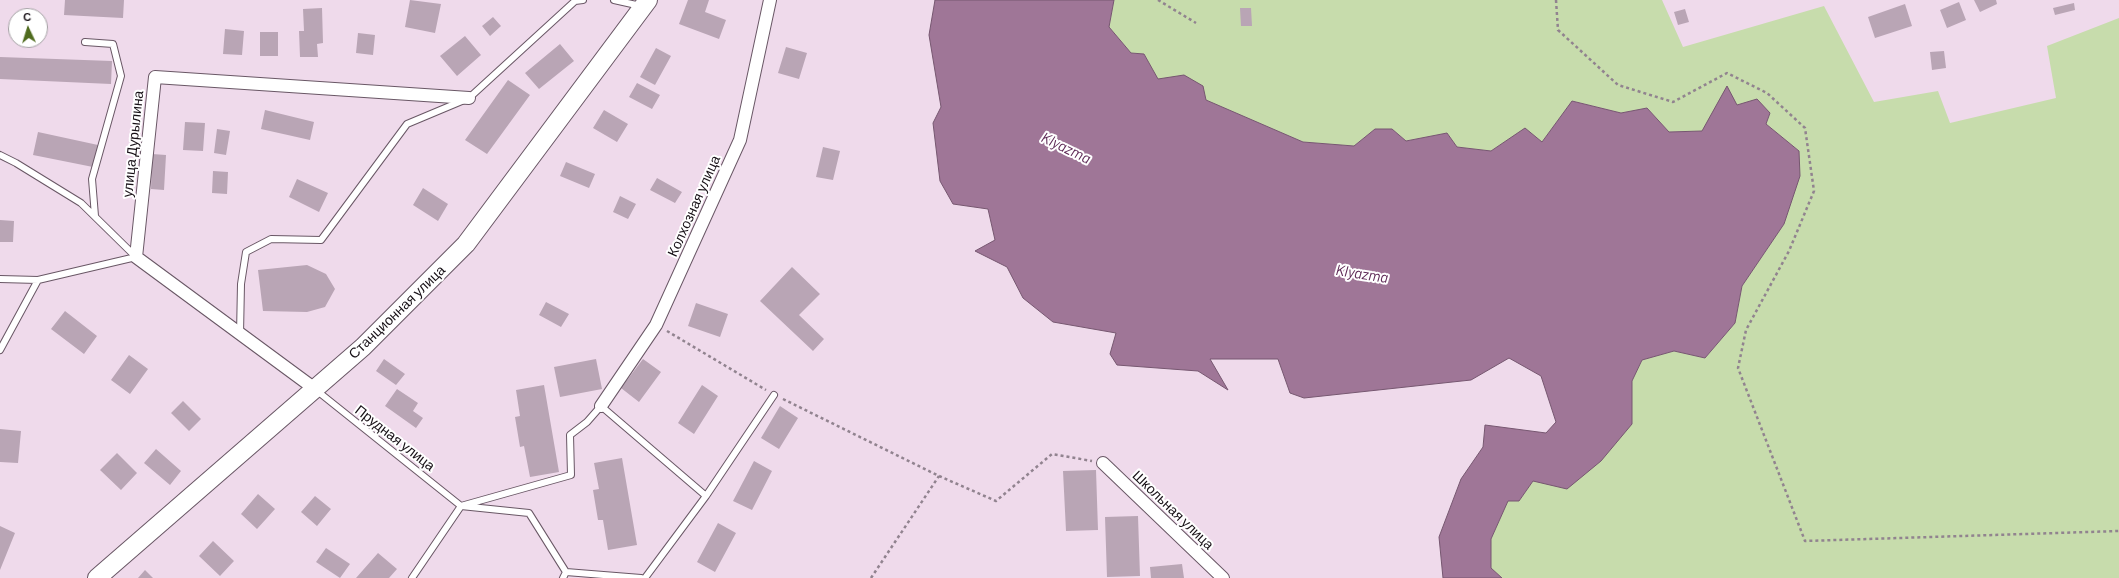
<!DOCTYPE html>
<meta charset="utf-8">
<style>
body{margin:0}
#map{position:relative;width:2119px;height:578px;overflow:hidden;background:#efdaeb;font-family:Barlow,sans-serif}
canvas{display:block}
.north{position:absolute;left:8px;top:8px;width:40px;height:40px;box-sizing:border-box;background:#fff;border:1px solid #a29fa2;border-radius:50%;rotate:356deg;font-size:11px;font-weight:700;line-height:16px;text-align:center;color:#171016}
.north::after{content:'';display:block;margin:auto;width:14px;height:18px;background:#4f6b1e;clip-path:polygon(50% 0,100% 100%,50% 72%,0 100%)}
</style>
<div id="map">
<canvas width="2119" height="578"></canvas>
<div class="north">С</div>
</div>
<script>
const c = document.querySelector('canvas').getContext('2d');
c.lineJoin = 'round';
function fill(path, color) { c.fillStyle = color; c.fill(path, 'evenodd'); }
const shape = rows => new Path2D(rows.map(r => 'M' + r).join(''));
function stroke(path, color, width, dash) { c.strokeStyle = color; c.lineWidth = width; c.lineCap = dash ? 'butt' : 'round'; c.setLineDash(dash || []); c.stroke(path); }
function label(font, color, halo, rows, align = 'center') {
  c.font = font + ' Barlow,sans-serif'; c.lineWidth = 4; c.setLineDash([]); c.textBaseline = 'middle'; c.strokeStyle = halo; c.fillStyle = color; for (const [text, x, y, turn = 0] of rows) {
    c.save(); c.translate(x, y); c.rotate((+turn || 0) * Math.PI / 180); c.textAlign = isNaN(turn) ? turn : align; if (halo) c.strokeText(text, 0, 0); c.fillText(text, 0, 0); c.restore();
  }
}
fill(shape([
 [1114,0,1662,0,1683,47,1824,6,1874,102,1938,91,1950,123,2056,98,2047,46,2119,18,2119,578,1502,578,1491,568,1491,539,1508,500,1519,501,1533,481,1631,424,1632,381,1642,360,1674,351,1705,358,1735,323,1742,286,1784,224,1799,176,1799,151,1766,124,1770,113,1757,100,1737,105,1702,131,1669,132,1647,108,1621,113,1573,101,1542,142,1525,129,1491,151,1457,147,1447,133,1406,141,1392,129,1375,129,1354,146,1303,142,1158,80,1144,54,1131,53,1109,27]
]), '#c7dcac');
const water = shape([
 [935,0,1114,0,1109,27,1131,53,1144,54,1158,79,1184,75,1203,86,1206,100,1303,142,1354,146,1375,129,1392,129,1406,141,1447,133,1457,147,1491,151,1525,128,1542,142,1572,101,1621,113,1647,108,1669,132,1702,131,1727,86,1737,105,1757,99,1770,113,1766,124,1799,151,1800,176,1784,224,1742,286,1735,323,1705,358,1674,351,1642,360,1632,381,1632,424,1601,461,1567,489,1533,481,1519,501,1508,501,1491,539,1491,568,1502,578,1443,578,1439,537,1461,479,1483,447,1485,425,1546,433,1556,422,1541,376,1509,358,1471,380,1304,398,1290,393,1278,359,1210,359,1228,390,1198,371,1117,365,1110,354,1116,333,1053,322,1023,298,1007,267,975,251,995,240,988,209,953,204,940,181,933,123,941,107,929,35,935,0]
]);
fill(water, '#9f7697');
stroke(water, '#765770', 1);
fill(shape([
 [65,0,124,0,123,18,64,15],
 [410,0,441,4,435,33,405,27],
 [688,0,709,0,705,12,726,20,719,39,679,24],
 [1974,0,1996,0,1997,4,1980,12],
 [1959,2,1966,20,1947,28,1940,10],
 [2074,3,2075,10,2055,15,2053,8],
 [1905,4,1912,26,1875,38,1868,17],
 [322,8,323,43,317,44,318,57,300,57,299,31,304,31,303,9],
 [1240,8,1251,8,1252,26,1241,26],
 [1685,9,1689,22,1678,25,1674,12],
 [493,17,501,26,490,36,482,26],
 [225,29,244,31,242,55,223,54],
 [260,32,278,32,278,56,260,56],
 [358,33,375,35,373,55,356,53],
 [465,36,481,55,457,76,440,56],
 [560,44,574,61,539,89,525,73],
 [786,47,807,53,799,79,778,73],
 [656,48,671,56,655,85,640,77],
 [1944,51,1946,68,1932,70,1930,52],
 [0,57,112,61,111,84,0,79],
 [508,80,530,95,487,154,465,140],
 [637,83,660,95,652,109,629,97],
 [265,110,314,122,310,140,261,129],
 [604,110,628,124,617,142,593,128],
 [185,122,205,123,203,151,183,150],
 [217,129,230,131,226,155,214,153],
 [38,132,98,145,93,167,33,155],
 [823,147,840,151,833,180,816,177],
 [152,154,166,155,164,190,151,189],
 [566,162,595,174,589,188,560,176],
 [213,171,228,172,227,194,212,193],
 [657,178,682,192,675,203,650,190],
 [297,179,328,193,319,212,289,197],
 [423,188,448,204,438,221,413,205],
 [620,196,636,204,628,219,613,212],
 [0,220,14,221,13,242,0,242],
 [307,265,326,274,335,289,325,307,307,312,263,311,258,270],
 [792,267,820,294,799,315,824,339,813,351,760,301],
 [546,302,569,314,561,327,539,315],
 [696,303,728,314,720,337,688,326],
 [65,311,97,336,84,354,51,329],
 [129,355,148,369,130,394,111,380],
 [384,359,405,374,396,385,376,371],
 [596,359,602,389,560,397,554,367],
 [643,359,661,372,639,402,621,388],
 [544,385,559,472,530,477,524,446,520,447,515,417,520,416,516,390],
 [702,385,718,396,694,434,678,423],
 [397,389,418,403,413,411,423,418,416,428,385,406],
 [183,401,201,419,189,431,171,413],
 [780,406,798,418,779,449,761,438],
 [0,429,21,431,18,463,0,462],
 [156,449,181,471,170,485,144,463],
 [117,453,137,473,121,490,100,470],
 [622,458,637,545,608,550,603,520,598,520,593,490,599,489,594,463],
 [754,461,772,471,752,510,733,501],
 [1096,470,1098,530,1066,531,1063,471],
 [258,494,275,509,257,529,241,514],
 [315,496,331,509,317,526,301,512],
 [1138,516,1140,576,1107,577,1105,517],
 [718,523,736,533,715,572,697,562],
 [0,526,15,533,0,570],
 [213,541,234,561,220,576,199,556],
 [326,548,350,564,340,578,316,562],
 [378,553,397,569,389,578,356,578],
 [1182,564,1184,578,1151,578,1150,567],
 [145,570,153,578,138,578]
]), '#b9a5b5');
const lane = shape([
 [614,0,641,6],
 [85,42,113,44,121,76,92,179,95,216],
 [0,155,16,163,81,203,136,257],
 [0,279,38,280],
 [240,334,241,284,246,252,271,239,321,240,407,124,469,98,575,1,583,0],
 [0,350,38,280,136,257],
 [316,390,461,506,571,475,570,435,587,422,601,406,706,496],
 [412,578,461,506,529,513,566,572],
 [563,578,566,572,641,578],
 [645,578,706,496,774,395]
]);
const street = shape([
 [315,389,136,257,155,77,469,98],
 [601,406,656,325,740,140,770,0],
 [1103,463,1223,578]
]);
const secondary = shape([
 [97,578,363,347,466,244,648,0]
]);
stroke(lane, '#695765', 8);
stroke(street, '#695765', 14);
stroke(secondary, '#695765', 20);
stroke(shape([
 [1158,0,1196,23],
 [1556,0,1558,30,1618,85,1673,102,1727,73,1767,93,1805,128,1814,191,1789,251,1746,330,1738,368,1805,541,2119,531],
 [667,331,766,390],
 [783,399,939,476,996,501,1052,454,1092,461],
 [871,578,939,476]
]), '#91838f', 2.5, [3, 3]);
stroke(lane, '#fff', 6);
stroke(street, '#fff', 12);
stroke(secondary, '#fff', 18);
label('14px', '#171016', '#fff', [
 ["улица Дурылина",133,144,-84],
 ["Колхозная улица",694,206,-66],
 ["Станционная улица",397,312,-44],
 ["Прудная улица",395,438,38],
 ["Школьная улица",1173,510,44]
]);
label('italic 15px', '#5c2754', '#fff', [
 ["Klyazma",1066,148,26],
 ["Klyazma",1362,274,9]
]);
</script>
